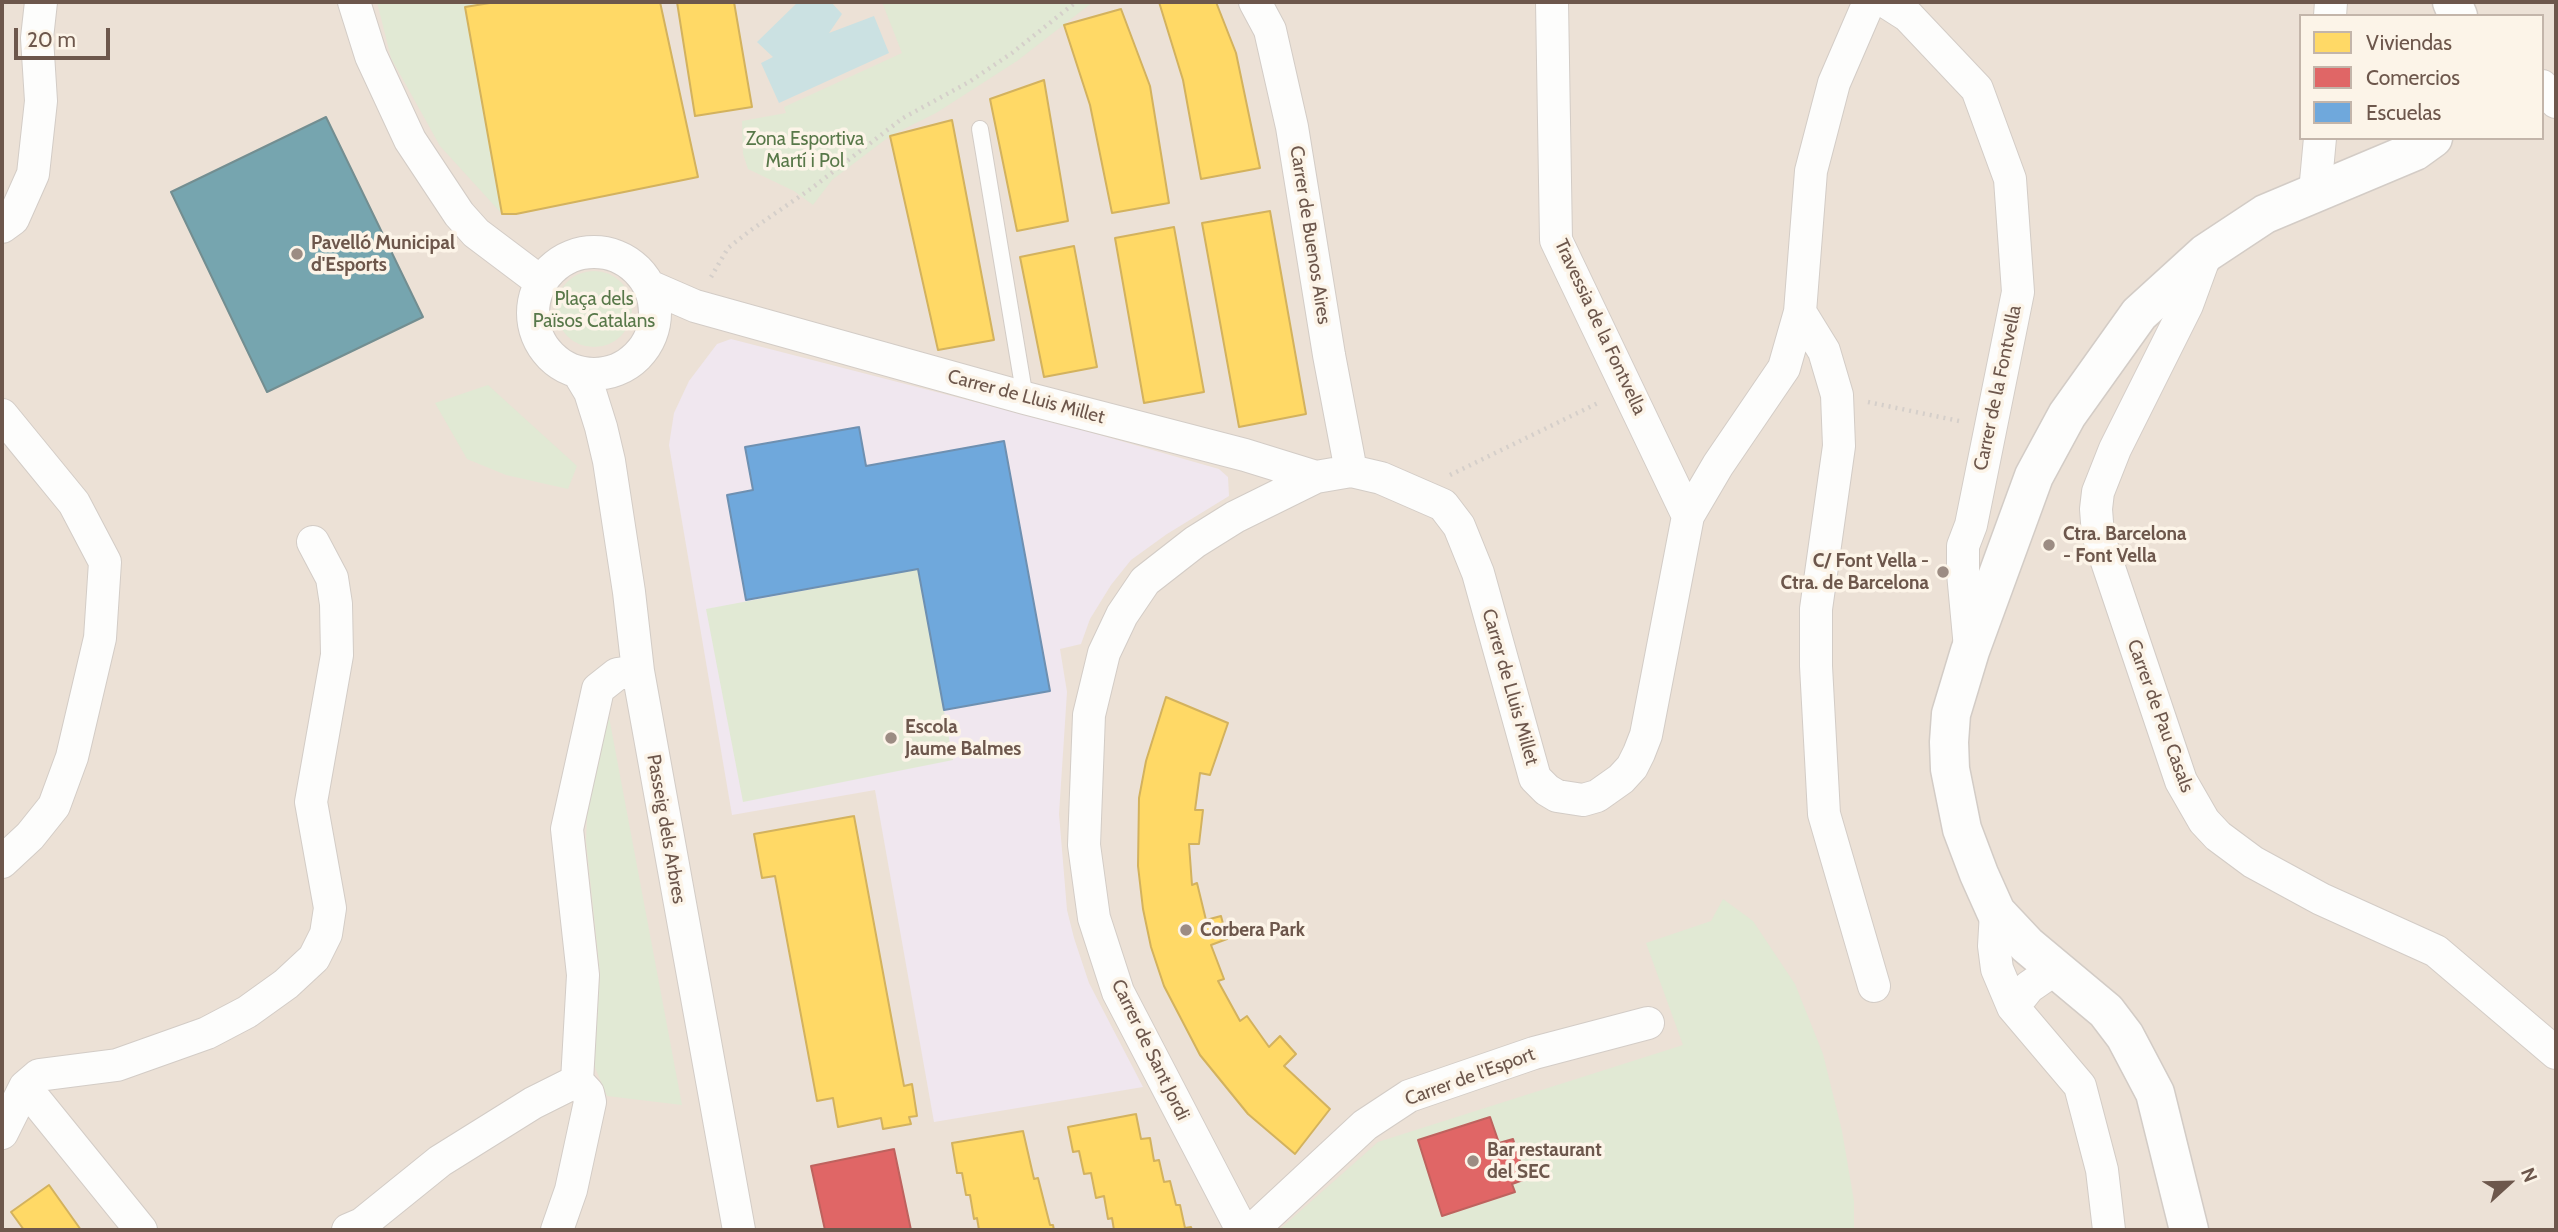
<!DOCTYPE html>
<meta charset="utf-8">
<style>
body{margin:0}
#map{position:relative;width:2558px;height:1232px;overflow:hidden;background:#f4efe8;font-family:Cabin,sans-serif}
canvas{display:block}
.frame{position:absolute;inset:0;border:4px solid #6d574c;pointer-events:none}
.legend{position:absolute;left:2299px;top:14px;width:245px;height:126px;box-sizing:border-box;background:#fcf4e8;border:2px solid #c3b5aa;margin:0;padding:9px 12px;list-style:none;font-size:21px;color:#6d574c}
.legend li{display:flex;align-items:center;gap:14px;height:35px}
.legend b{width:35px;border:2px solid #c3b5aa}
.north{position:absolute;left:2474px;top:1148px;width:70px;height:70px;-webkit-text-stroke:5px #fcf4e8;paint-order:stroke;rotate:68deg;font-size:19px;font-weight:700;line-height:28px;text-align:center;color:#6d574c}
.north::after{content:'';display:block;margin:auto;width:24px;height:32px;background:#6d574c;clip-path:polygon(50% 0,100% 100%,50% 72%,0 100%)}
.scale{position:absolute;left:14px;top:28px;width:96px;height:32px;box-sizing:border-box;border:4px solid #6d574c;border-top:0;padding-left:9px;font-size:21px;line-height:24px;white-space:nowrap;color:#6d574c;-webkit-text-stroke:5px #fcf4e8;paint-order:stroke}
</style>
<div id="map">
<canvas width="2558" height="1232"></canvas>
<div class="frame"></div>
<ul class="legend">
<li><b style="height:19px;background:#ffd966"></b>Viviendas</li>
<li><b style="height:19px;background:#e06666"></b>Comercios</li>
<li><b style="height:19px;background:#6fa8dc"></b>Escuelas</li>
</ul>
<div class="north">N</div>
<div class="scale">20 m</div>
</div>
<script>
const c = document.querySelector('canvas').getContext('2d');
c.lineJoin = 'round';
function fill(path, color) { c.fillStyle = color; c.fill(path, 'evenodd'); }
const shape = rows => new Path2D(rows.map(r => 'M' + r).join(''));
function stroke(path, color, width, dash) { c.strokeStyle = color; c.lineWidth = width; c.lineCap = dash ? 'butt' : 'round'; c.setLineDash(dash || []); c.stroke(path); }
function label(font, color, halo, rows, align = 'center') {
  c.font = font + ' Cabin,sans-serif'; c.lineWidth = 7; c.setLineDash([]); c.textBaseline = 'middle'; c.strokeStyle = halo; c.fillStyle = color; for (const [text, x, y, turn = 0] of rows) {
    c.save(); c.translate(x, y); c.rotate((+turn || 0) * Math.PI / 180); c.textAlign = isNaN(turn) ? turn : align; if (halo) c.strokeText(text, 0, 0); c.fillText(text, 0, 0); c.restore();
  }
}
fill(shape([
 [2,2,2556,2,2556,1230,2,1230],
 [2301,16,2542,16,2542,138,2301,138]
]), '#ece1d6');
fill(shape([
 [731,339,1072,427,1219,469,1228,477,1229,496,1167,534,1131,560,1111,585,1090,619,1081,644,1060,649,1067,692,1059,814,1067,910,1074,938,1089,983,1143,1087,934,1122,875,790,732,815,669,445,674,413,689,381,717,344]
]), '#f0e7ef');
fill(shape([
 [377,2,496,2,465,8,502,214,440,146,391,58],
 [882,2,1093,2,1017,61,936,113,890,136,832,180,813,205,794,191,748,169,743,154,742,121,786,113,784,107,902,53],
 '556 309a38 38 0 1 1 76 0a38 38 0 1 1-76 0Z',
 [488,385,577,466,568,489,506,475,467,459,435,403],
 [918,569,953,760,743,802,706,609],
 [609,717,682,1105,607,1096,594,1065,600,974,586,841,588,791],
 [1723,899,1753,921,1795,984,1823,1054,1842,1131,1854,1201,1854,1230,1279,1230,1378,1142,1683,1045,1646,943,1711,921]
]), '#e1e9d4');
fill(shape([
 [798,2,831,2,842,14,829,33,874,16,889,53,779,103,761,63,773,57,757,42]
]), '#cbe1e2');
const homes = shape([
 [496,2,660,2,698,177,516,214,502,214,465,7,496,2],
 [677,2,734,2,752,107,695,116,677,2],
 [1159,2,1216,2,1236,53,1260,168,1201,179,1183,80,1159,2],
 [1121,9,1150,86,1169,203,1112,213,1090,105,1064,25,1121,9],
 [1044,80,1068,221,1017,231,990,99,1044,80],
 [952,120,994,340,938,350,890,136,952,120],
 [1270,211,1306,414,1239,427,1202,223,1270,211],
 [1174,227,1204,392,1144,403,1115,238,1174,227],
 [1074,246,1097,367,1044,377,1020,257,1074,246],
 [1166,697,1228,723,1210,775,1200,773,1195,810,1203,810,1199,844,1189,844,1192,885,1197,883,1206,920,1221,916,1227,939,1211,945,1224,979,1218,981,1240,1021,1247,1016,1269,1047,1280,1036,1296,1054,1284,1066,1330,1109,1295,1154,1248,1114,1200,1055,1164,986,1151,947,1143,909,1138,866,1139,798,1146,761,1166,697],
 [854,816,904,1086,912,1084,917,1116,909,1117,911,1124,883,1129,881,1118,838,1127,833,1098,817,1101,775,876,762,878,754,834,854,816],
 [1136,1114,1141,1139,1150,1138,1154,1161,1159,1160,1164,1182,1170,1181,1176,1205,1180,1205,1185,1228,1191,1227,1192,1230,1114,1230,1112,1218,1108,1219,1104,1196,1096,1198,1091,1173,1084,1174,1079,1151,1073,1152,1068,1127,1136,1114],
 [1023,1131,1034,1179,1038,1178,1050,1225,1053,1225,1054,1230,979,1230,977,1218,974,1219,970,1195,966,1195,962,1173,957,1173,952,1143,1023,1131],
 [49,1185,81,1230,24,1230,11,1212,49,1185]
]);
fill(homes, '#ffd966');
stroke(homes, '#d3b25e', 2);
const shops = shape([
 [1490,1117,1499,1143,1513,1139,1526,1179,1512,1184,1515,1192,1442,1216,1418,1140,1490,1117],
 [894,1149,911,1230,825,1230,811,1166,894,1149]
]);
fill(shops, '#e06666');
stroke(shops, '#be625e', 2);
const schools = shape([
 [859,427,866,466,1004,441,1050,691,944,710,918,569,746,600,727,495,753,490,745,447,859,427]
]);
fill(schools, '#6fa8dc');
stroke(schools, '#6e90b1', 2);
const public = shape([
 [326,117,423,317,267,392,171,192,326,117]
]);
fill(public, '#76a5af');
stroke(public, '#738e91', 2);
const service = shape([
 [980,129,1025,398]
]);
const minor = shape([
 [354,2,371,56,410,140,459,214,476,233,541,282],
 [1255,2,1270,30,1292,127,1329,355,1351,471],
 [1552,2,1556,240,1688,516],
 [1886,2,1908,16,1977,89,2010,179,2018,292,1971,525,1963,546,1963,573,1970,648],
 [2330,16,2331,2],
 [2542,86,2556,102],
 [2315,192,2320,138],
 [2,227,13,219,33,174,41,101,37,38,41,2],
 '533 313a61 61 0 1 1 122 0a61 61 0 1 1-122 0Z',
 [2206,253,2187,305,2115,449,2098,492,2096,509,2098,535,2181,781,2204,821,2218,836,2253,862,2321,899,2436,951,2556,1053],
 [649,286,695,306,1025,398,1245,455,1316,477,1351,471,1381,478,1443,505,1459,526,1478,573,1535,778,1547,790,1557,796,1583,800,1597,796,1621,779,1632,767,1639,753,1646,735,1688,516,1718,465,1784,368,1800,312,1811,171,1834,83,1869,2],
 [1800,312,1824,351,1837,395,1839,446,1816,609,1816,666,1824,814,1874,986],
 [578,372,590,392,601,427,609,461,629,592,638,671,739,1230],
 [2,415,74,503,105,562,100,638,72,757,54,806,30,836,2,862],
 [1996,912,1994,946,1997,969,2013,1007,2080,1086,2102,1170,2109,1230],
 [2013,1007,2029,987,2055,969],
 [25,1087,141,1230],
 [2,1133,25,1087,39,1075,117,1065,207,1033,247,1012,286,984,314,958,326,934,330,908,311,802,337,655,336,604,332,578,313,542],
 [348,1230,362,1224,440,1161,533,1103,577,1081],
 [557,1230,571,1190,590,1102,588,1093,577,1081,583,975,567,829,598,689,617,674,638,671],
 [1242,1230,1118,992,1094,918,1084,845,1089,715,1104,653,1122,615,1145,581,1195,542,1235,517,1316,477],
 [1252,1230,1365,1125,1409,1096,1534,1053,1648,1023]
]);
const tertiary = shape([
 [2452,2,2458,16],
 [2189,1230,2155,1093,2125,1036,2106,1011,2027,945,1996,912,1979,874,1962,829,1950,769,1949,742,1951,714,1970,651,2034,476,2067,415,2139,314,2206,253,2265,214,2415,151,2433,138]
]);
stroke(service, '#d3ccc6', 18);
stroke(minor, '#d3ccc6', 34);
stroke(tertiary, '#d3ccc6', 41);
stroke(shape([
 [711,277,728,248,751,230,812,188,903,118,969,82,1012,53,1076,2],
 [1868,402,1959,421],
 [1450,475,1600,402]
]), '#d5cfca', 4.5, [2, 5]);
stroke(service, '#fdfdfc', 16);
stroke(minor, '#fdfdfc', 32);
stroke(tertiary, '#fdfdfc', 38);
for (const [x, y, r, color] of [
 [297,254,7,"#9c8c83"],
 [2049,545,7,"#9c8c83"],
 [1943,572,7,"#9c8c83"],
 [891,738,7,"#9c8c83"],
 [1186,930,7,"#9c8c83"],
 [1473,1161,7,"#9c8c83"]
]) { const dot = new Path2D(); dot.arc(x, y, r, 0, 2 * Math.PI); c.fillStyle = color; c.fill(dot); stroke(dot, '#fcf4e8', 2.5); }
label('19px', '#587849', '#fcf4e8', [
 ["Zona Esportiva",805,139],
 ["Martí i Pol",805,161],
 ["Plaça dels",594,299],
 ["Països Catalans",594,321]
]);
label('19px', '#6d574c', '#fcf4e8', [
 ["Carrer de Buenos Aires",1310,235,81],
 ["Travessia de la Fontvella",1600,327,65],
 ["Carrer de la Fontvella",1998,388,-78],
 ["Carrer de Lluis Millet",1026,397,15],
 ["Carrer de Lluis Millet",1510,687,74],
 ["Carrer de Pau Casals",2160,716,70],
 ["Passeig dels Arbres",666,829,80],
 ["Carrer de Sant Jordi",1150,1050,64],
 ["Carrer de l'Esport",1470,1077,-20]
]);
label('bold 19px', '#6d574c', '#fcf4e8', [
 ["Pavelló Municipal",311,243],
 ["d'Esports",311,265],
 ["Ctra. Barcelona",2063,534],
 ["- Font Vella",2063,556],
 ["C/ Font Vella -",1929,561,"right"],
 ["Ctra. de Barcelona",1929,583,"right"],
 ["Escola",905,727],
 ["Jaume Balmes",905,749],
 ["Corbera Park",1200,930],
 ["Bar restaurant",1487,1150],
 ["del SEC",1487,1172]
], 'left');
</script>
